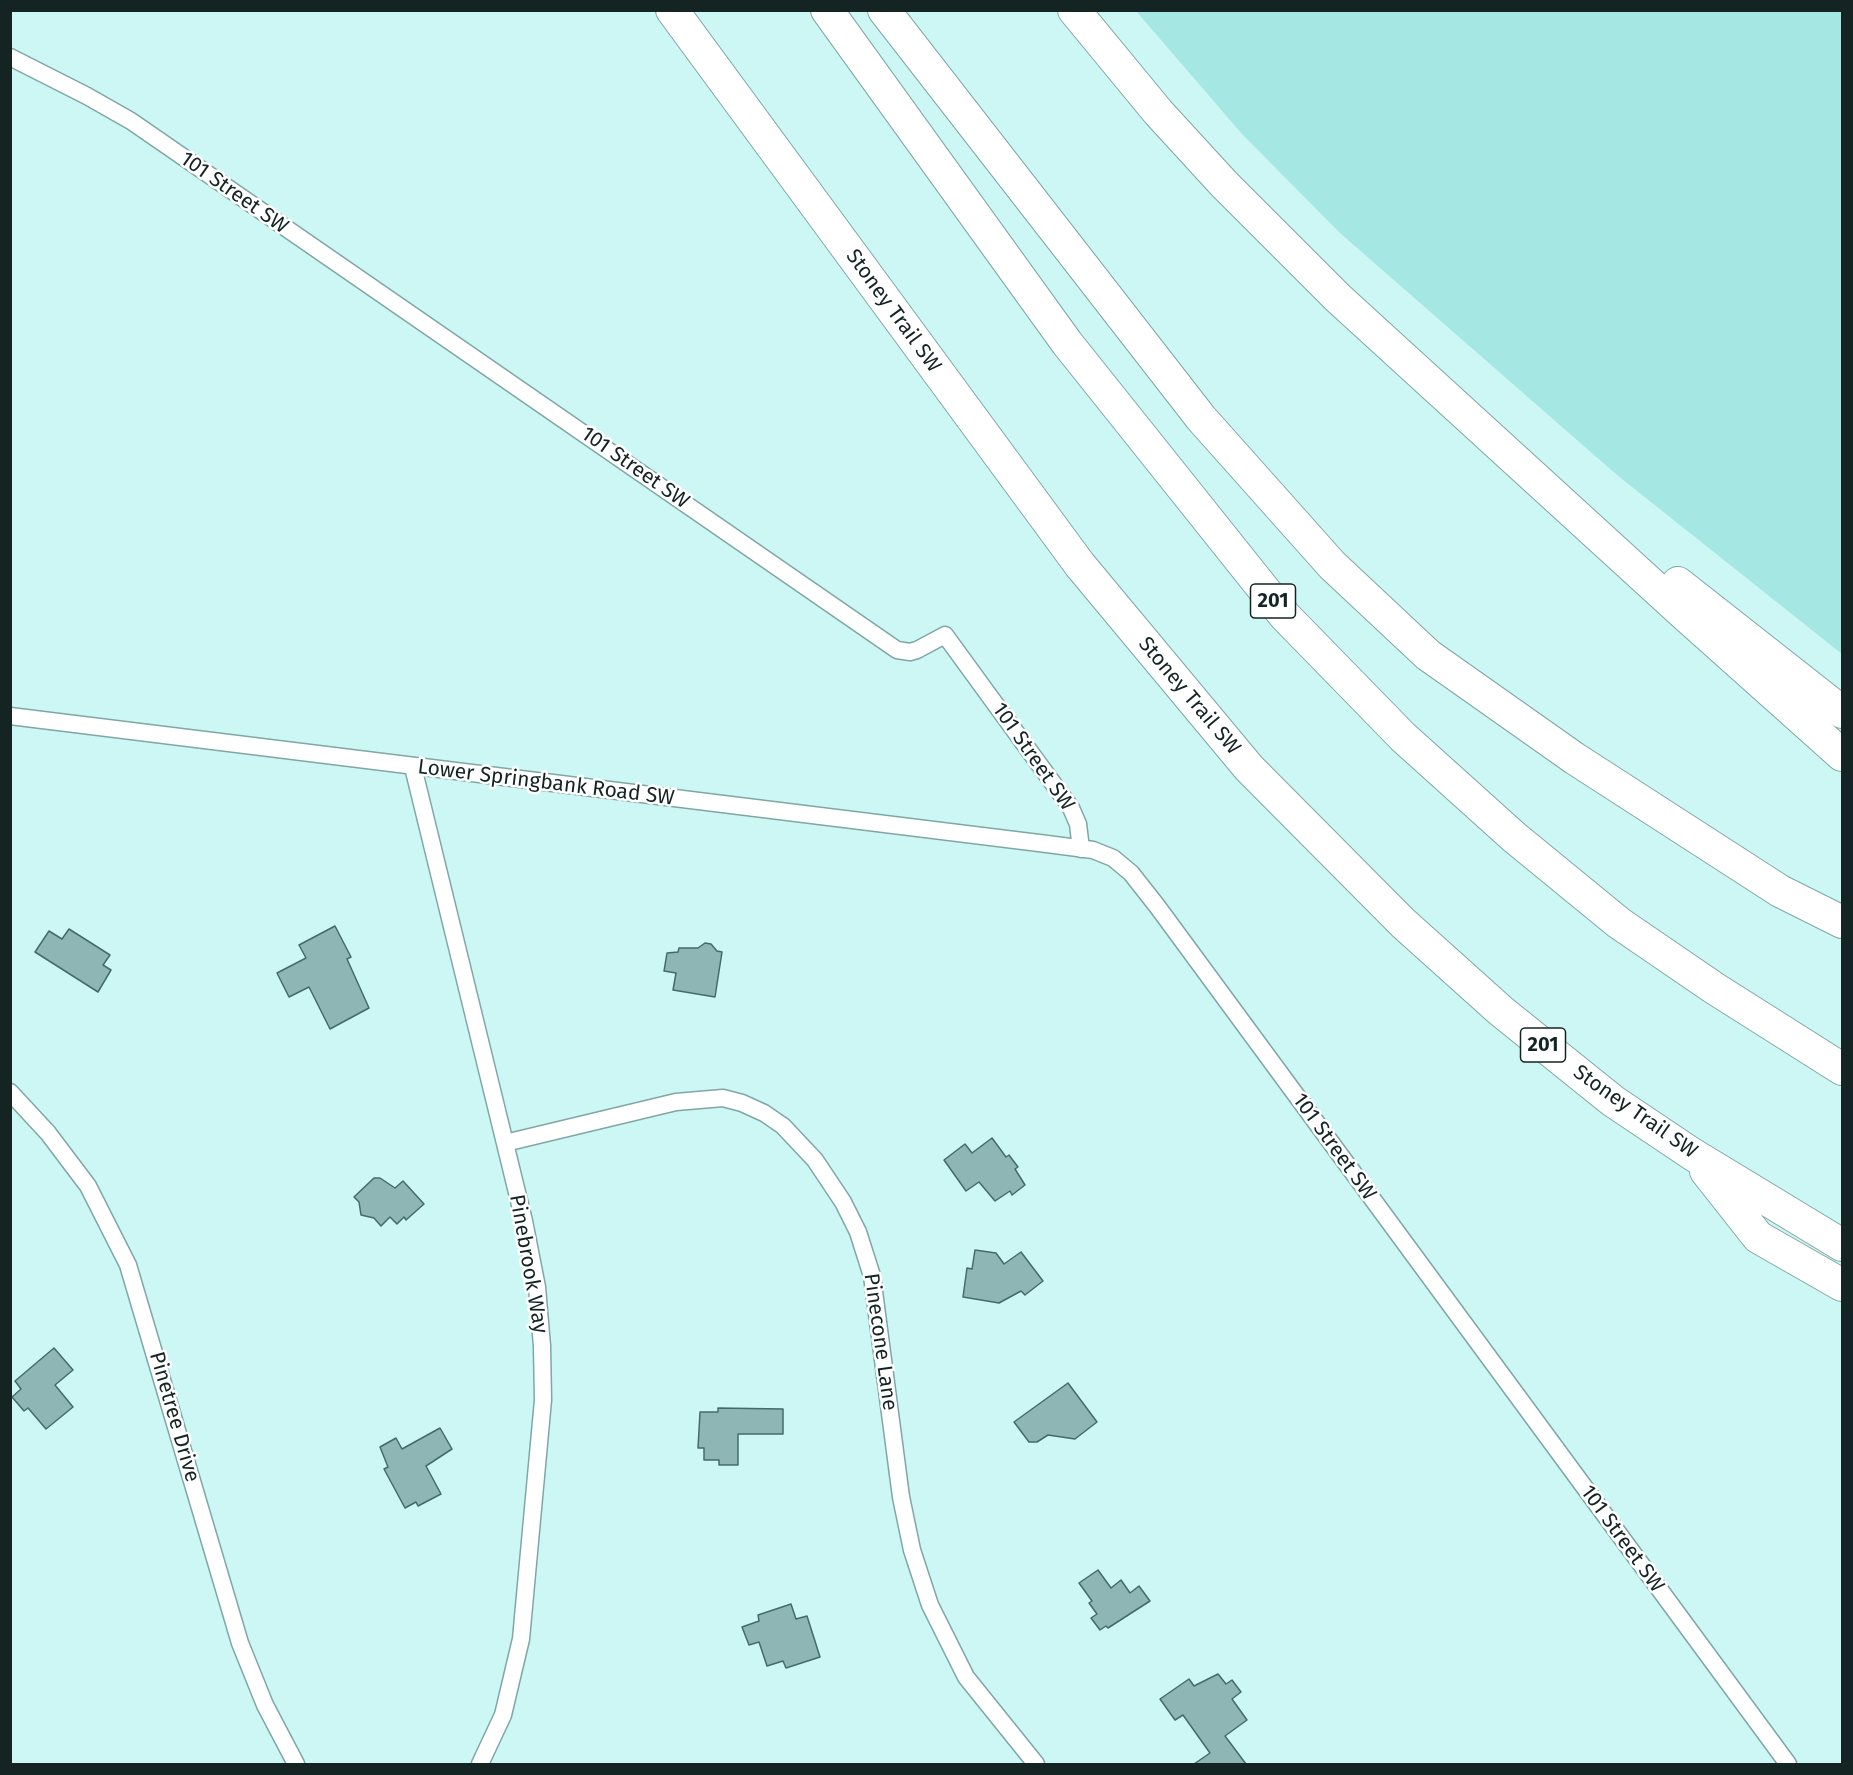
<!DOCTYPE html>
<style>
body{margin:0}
#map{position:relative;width:1853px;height:1775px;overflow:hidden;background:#cdf7f4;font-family:"Fira Sans",sans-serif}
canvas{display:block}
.frame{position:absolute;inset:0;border:12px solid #142423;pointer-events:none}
</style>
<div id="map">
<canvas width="1853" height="1775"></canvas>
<div class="frame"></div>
</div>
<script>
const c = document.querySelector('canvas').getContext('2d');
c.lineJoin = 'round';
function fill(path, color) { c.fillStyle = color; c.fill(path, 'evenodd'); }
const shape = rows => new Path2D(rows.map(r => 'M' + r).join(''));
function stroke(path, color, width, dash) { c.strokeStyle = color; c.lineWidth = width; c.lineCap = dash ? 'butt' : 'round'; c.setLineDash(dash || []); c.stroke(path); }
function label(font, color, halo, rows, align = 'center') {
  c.font = font + ' "Fira Sans",sans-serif'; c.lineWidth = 5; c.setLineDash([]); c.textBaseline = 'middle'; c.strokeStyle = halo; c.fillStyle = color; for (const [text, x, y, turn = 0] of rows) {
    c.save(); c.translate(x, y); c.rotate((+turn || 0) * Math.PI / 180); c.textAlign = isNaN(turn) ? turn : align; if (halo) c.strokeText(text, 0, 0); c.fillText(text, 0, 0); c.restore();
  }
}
fill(shape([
 [1136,11,1842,11,1842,654,1617,475,1340,233,1242,134]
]), '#a4e7e3');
const building = shape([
 [335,926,351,957,347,959,369,1008,330,1029,309,987,289,997,277,973,306,958,299,945,335,926],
 [69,929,110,955,103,965,111,970,98,992,35,952,49,931,62,939,69,929],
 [705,943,711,944,717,951,722,952,715,997,673,990,676,973,664,971,667,953,678,952,679,948,698,948,705,943],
 [992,1138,1006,1157,1009,1155,1018,1167,1015,1169,1025,1185,1012,1195,1010,1191,995,1201,979,1182,966,1191,944,1160,965,1144,972,1153,992,1138],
 [374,1178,380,1178,395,1188,403,1181,424,1204,406,1220,404,1217,397,1224,390,1217,381,1226,374,1218,361,1215,359,1202,354,1197,374,1178],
 [975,1250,996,1253,1004,1264,1021,1252,1043,1281,1025,1295,1021,1291,999,1303,963,1297,967,1268,972,1269,975,1250],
 [54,1348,73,1370,55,1385,73,1407,46,1429,28,1408,24,1411,12,1397,21,1389,15,1381,54,1348],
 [1068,1383,1097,1422,1075,1439,1048,1435,1037,1442,1029,1442,1014,1422,1068,1383],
 [718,1408,783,1409,783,1434,738,1434,738,1465,719,1465,719,1460,704,1460,704,1448,698,1448,700,1412,718,1412,718,1408],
 [440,1428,452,1449,426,1466,441,1494,418,1506,416,1502,405,1508,384,1469,388,1467,380,1447,396,1438,402,1449,440,1428],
 [1098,1570,1111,1588,1121,1580,1130,1593,1139,1586,1150,1601,1108,1628,1106,1626,1100,1630,1091,1618,1097,1614,1089,1603,1092,1601,1079,1583,1098,1570],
 [791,1604,796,1619,807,1616,820,1657,786,1668,783,1661,767,1666,759,1642,749,1645,742,1627,759,1621,758,1615,791,1604],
 [1218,1674,1226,1684,1232,1680,1241,1692,1232,1699,1247,1720,1225,1736,1246,1764,1194,1764,1210,1753,1183,1715,1175,1720,1160,1699,1189,1679,1194,1686,1218,1674]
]);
fill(building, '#8eb6b4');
stroke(building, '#456b69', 1.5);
const minor = shape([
 [10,57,87,96,131,121,897,650,910,652,917,650,945,635,1071,808,1078,824,1081,849],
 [10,716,1047,844,1093,850,1113,858,1131,873,1157,906,1788,1764],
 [413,767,524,1221,537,1287,542,1346,543,1400,521,1639,503,1715,480,1764],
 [10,1092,48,1133,88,1186,128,1265,240,1643,265,1705,296,1764],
 [505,1143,676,1102,723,1098,742,1103,764,1113,783,1126,815,1160,843,1202,858,1232,872,1276,901,1497,912,1550,930,1605,966,1677,1036,1764]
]);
const motorway = shape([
 [672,10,1080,565,1249,768,1403,923,1501,1011,1613,1101,1692,1154,1842,1245],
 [827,10,1067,343,1285,616,1403,737,1514,837,1619,923,1714,988,1842,1069],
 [884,10,1201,418,1332,565,1428,655,1574,758,1780,891,1842,922],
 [1074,10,1158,112,1224,184,1338,298,1684,614,1842,755],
 [1678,583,1842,712],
 [1706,1171,1758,1237,1842,1285]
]);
stroke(minor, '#7fa7a5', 19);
stroke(motorway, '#7fa7a5', 34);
stroke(minor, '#fff', 16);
stroke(motorway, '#fff', 32);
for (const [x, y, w] of [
 [1273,601,45],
 [1543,1045,45]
]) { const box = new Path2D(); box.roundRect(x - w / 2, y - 17, w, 34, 4.5); c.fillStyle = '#fff'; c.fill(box); stroke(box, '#142423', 1.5); }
label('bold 20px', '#142423', null, [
 ["201",1273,601],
 ["201",1543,1045]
]);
label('21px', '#142423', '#fff', [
 ["101 Street SW",234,193,35],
 ["Stoney Trail SW",893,311,54],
 ["101 Street SW",635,468,35],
 ["Stoney Trail SW",1189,696,50],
 ["101 Street SW",1033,757,55],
 ["Lower Springbank Road SW",546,783,7],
 ["Stoney Trail SW",1635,1112,35],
 ["101 Street SW",1334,1147,54],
 ["Pinebrook Way",528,1264,80],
 ["Pinecone Lane",880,1342,82],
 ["Pinetree Drive",174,1417,74],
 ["101 Street SW",1622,1539,54]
]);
</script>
